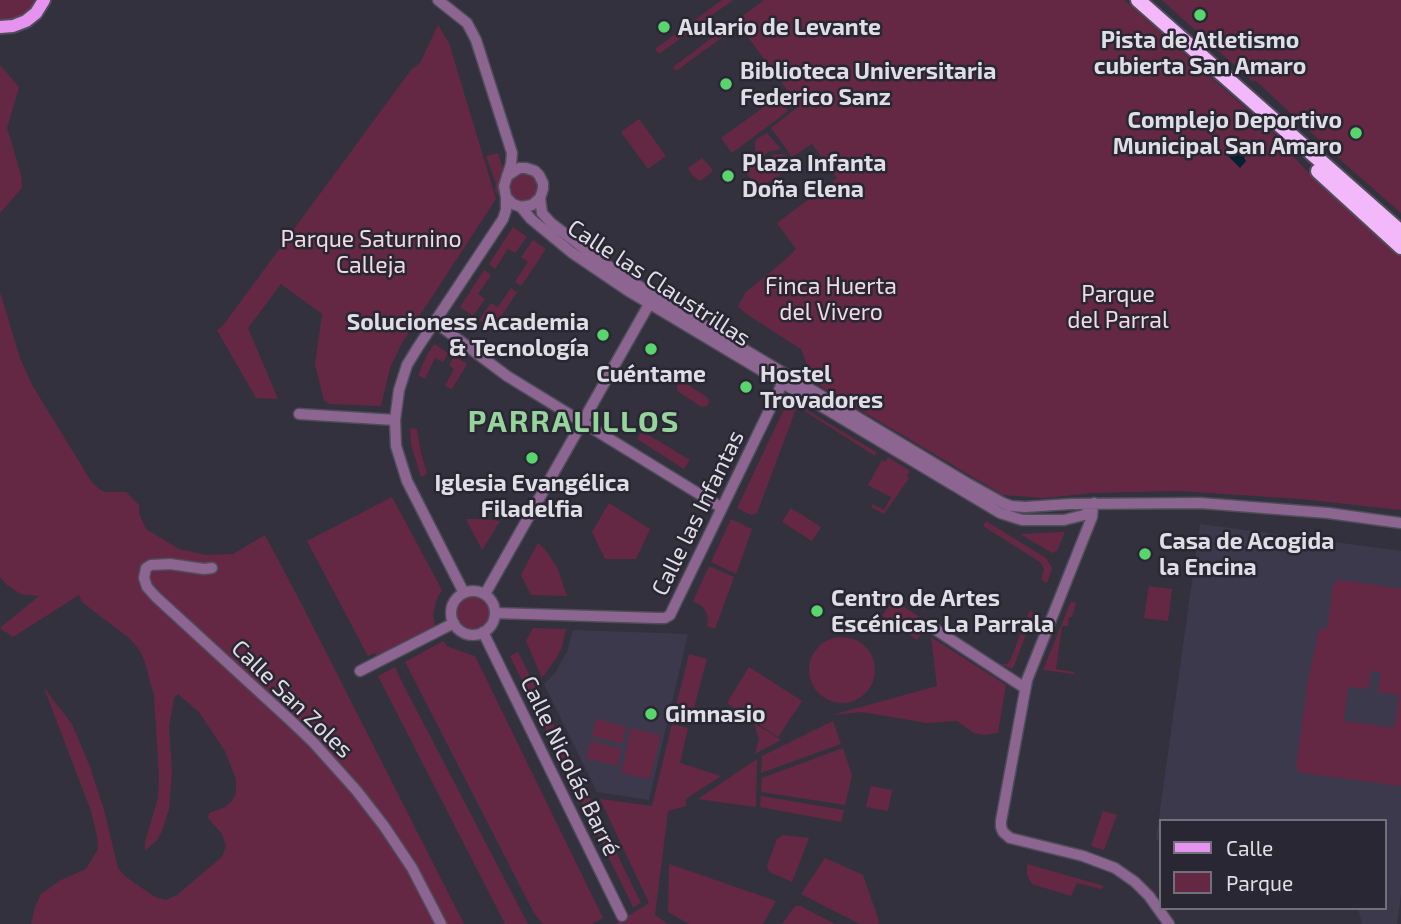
<!DOCTYPE html>
<meta charset="utf-8">
<style>
body{margin:0}
#map{position:relative;width:1401px;height:924px;overflow:hidden;background:#34313e;font-family:"Exo 2",sans-serif}
canvas{display:block}
.legend{position:absolute;left:1159px;top:819px;width:228px;height:91px;box-sizing:border-box;background:#2a2734;border:2px solid #72707b;margin:0;padding:9px 12px;list-style:none;font-size:21px;color:#dfdde6}
.legend li{display:flex;align-items:center;gap:14px;height:35px}
.legend b{width:35px;border:2px solid #72707b}
</style>
<div id="map">
<canvas width="1401" height="924"></canvas>
<ul class="legend">
<li><b style="height:9px;background:#e593ee"></b>Calle</li>
<li><b style="height:19px;background:#642845"></b>Parque</li>
</ul>
</div>
<script>
const c = document.querySelector('canvas').getContext('2d');
c.lineJoin = 'round';
function fill(path, color) { c.fillStyle = color; c.fill(path, 'evenodd'); }
const shape = rows => new Path2D(rows.map(r => 'M' + r).join(''));
function stroke(path, color, width, dash) { c.strokeStyle = color; c.lineWidth = width; c.lineCap = dash ? 'butt' : 'round'; c.setLineDash(dash || []); c.stroke(path); }
function label(font, color, halo, rows, align = 'center') {
  c.font = font + ' "Exo 2",sans-serif'; c.lineWidth = 5; c.setLineDash([]); c.textBaseline = 'middle'; c.strokeStyle = halo; c.fillStyle = color; for (const [text, x, y, turn = 0] of rows) {
    c.save(); c.translate(x, y); c.rotate((+turn || 0) * Math.PI / 180); c.textAlign = isNaN(turn) ? turn : align; if (halo) c.strokeText(text, 0, 0); c.fillText(text, 0, 0); c.restore();
  }
}
fill(shape([
 [1200,524,1401,551,1401,894,1397,924,1362,924,1358,908,1385,908,1385,821,1161,821,1161,843,1156,839],
 [573,630,688,634,649,800,597,792,544,684,556,672,562,660,567,652]
]), '#3c394c');
fill(shape([
 [0,0,41,0,25,18,0,23],
 [722,0,733,0,659,54,655,49],
 [764,0,1124,0,1280,139,1288,151,1308,172,1401,255,1401,510,1301,499,1179,491,1093,493,1044,498,1003,495,805,377,807,365,801,349,745,313,738,306,746,292,784,261,796,249,777,223,837,178,812,144,792,157,771,128,799,106,736,21],
 [1162,0,1401,0,1401,213,1344,163,1255,80,1253,82],
 [438,25,449,43,496,199,403,341,390,368,381,406,330,404,324,401,315,364,322,314,281,284,248,328,278,399,256,398,217,330,222,327,411,70,420,63],
 [720,32,724,36,676,71,673,67],
 [0,65,19,87,7,128,21,175,22,188,0,213],
 [778,97,788,111,732,153,721,138],
 [639,119,666,156,648,169,621,132],
 [767,133,781,149,770,151,763,156,760,157,755,151,755,142,757,139],
 [498,153,504,173,499,184,499,195,495,191,496,184,486,156],
 [780,154,785,155,788,159,791,165,790,168,759,189,743,169,745,166,748,163,764,163,773,155],
 [702,158,712,169,712,172,700,181,692,175,688,168],
 '510 188a14 14 0 1 1 28 0a14 14 0 1 1-28 0Z',
 [513,227,527,237,515,253,508,249,495,269,489,264],
 [533,240,546,249,521,286,515,282,528,262,521,257],
 [484,270,491,275,478,294,485,299,473,316,460,307],
 [511,288,517,292,493,329,479,320,491,303,498,307],
 [0,292,20,358,32,385,91,481,99,489,105,492,126,492,139,505,139,513,146,529,179,549,206,555,233,554,265,535,302,605,464,924,31,924,35,907,41,894,61,880,86,869,98,849,97,836,91,811,44,688,72,724,90,767,104,810,118,868,126,877,155,897,166,900,177,895,222,857,226,846,222,834,208,818,209,813,225,807,231,802,236,794,236,779,225,751,199,712,178,694,174,698,169,727,172,770,169,809,162,831,157,840,145,851,145,842,158,798,159,777,154,696,145,662,139,649,129,638,82,602,79,595,13,637,0,628,39,596,21,594,7,585,0,577],
 [434,344,448,353,443,362,435,358,425,379,418,375,427,355],
 [454,356,467,364,452,389,445,386,454,369,449,365],
 [680,382,684,382,708,398,709,402,707,406,702,407,677,391,677,384],
 [788,401,792,401,876,452,875,456,797,406,757,513,751,515,737,508],
 [410,428,417,429,421,453,427,474,421,477,411,444],
 [642,431,690,460,684,469,637,439],
 [888,457,910,471,907,476,909,478,884,514,871,507,873,504,884,510,891,497,868,485,882,460,885,462],
 [392,497,442,590,437,598,433,614,435,626,377,656,375,653,368,656,307,541],
 [609,503,650,529,636,559,605,559,592,532],
 [791,508,821,527,812,541,782,522],
 [466,519,483,519,500,521,482,550],
 [731,519,752,529,736,574,711,562],
 [986,521,1046,558,1052,568,1047,583,1041,580,1044,569,1040,562,983,526],
 [1065,532,1057,551,1052,553,1020,534],
 [538,543,544,548,557,567,567,596,531,595,521,575],
 [709,566,734,577,715,629,707,626,708,617,705,610,702,606,693,601],
 [1340,580,1401,589,1401,786,1302,773,1299,772,1296,766,1308,681,1319,629,1327,629,1333,585,1336,581],
 [1371,671,1381,673,1378,692,1399,695,1394,728,1344,721,1348,687,1368,689],
 [1149,586,1172,589,1168,621,1144,618],
 '456 613a17 17 0 1 1 34 0a17 17 0 1 1-34 0Z',
 [893,600,929,623,917,640,882,616],
 [1071,601,1076,603,1072,617,1069,617,1068,626,1062,626,1056,669,1074,672,1074,674,1043,670],
 [1030,610,1034,613,1014,666,1012,669,1010,668,1001,664,1007,664,1010,661],
 [533,628,566,629,562,646,557,657,542,678,526,641],
 '809 670a33 33 0 1 1 66 0a33 33 0 1 1-66 0Z',
 [931,637,1006,685,998,733,984,735,974,733,957,721,927,723,862,712,832,715,937,686],
 [443,641,447,646,454,649,475,656,603,918,592,924,543,924,534,913,405,662],
 [518,652,641,903,633,907,510,656],
 [689,654,707,659,690,723,673,718],
 [395,667,403,684,528,924,505,924,378,676],
 [749,667,802,701,778,737,727,703],
 [596,719,626,727,622,744,592,736],
 [833,721,841,744,761,773,762,756],
 [754,723,781,740,755,754,759,739],
 [672,724,688,728,680,763,721,776,686,799,686,806,668,811,655,915,668,924,615,924,649,903,600,799,652,806],
 [631,728,661,735,650,779,621,773],
 [591,741,621,749,617,766,586,758],
 [843,748,852,776,845,805,761,792,762,778],
 [757,759,756,807,698,799],
 [871,786,892,790,888,811,866,807],
 [761,796,844,810,841,822,760,807],
 [1103,811,1117,815,1104,850,1091,846],
 [783,835,809,838,792,882,770,872,768,869,767,866,777,839],
 [825,858,863,875,879,921,878,924,860,924,801,894],
 [669,864,776,901,763,924,689,924,668,912],
 [1027,864,1104,886,1101,889,1077,883,1071,896,1032,884,1027,875],
 [795,906,800,906,835,924,782,924]
]), '#642845');
fill(shape([
 [1243,139,1253,148,1244,158,1246,161,1240,168,1224,152,1230,145,1233,148]
]), '#022232');
const minor = shape([
 [438,0,467,23,476,40,512,153,511,164,504,186,506,197,513,204,521,207,532,205,540,198,543,189,543,183,539,175,535,171,526,168,519,168,507,176],
 [540,198,542,213,551,223,599,260,642,288,967,483,1003,503,1011,506,1025,507,1071,504,1200,503,1328,513,1401,523],
 [521,207,531,219,571,252,630,292,1000,513,1022,520,1064,520,1084,515,1089,511,1094,503],
 [435,322,507,376,722,508],
 [299,414,395,420],
 [1093,506,1092,517,1027,680,1001,821,1001,827,1003,832,1010,838,1083,856,1115,868,1135,882,1149,896,1169,924],
 [212,568,204,569,170,564,151,565,146,568,144,578,147,587,156,597,290,720,313,742,356,790,384,826,412,868,441,924],
 '451 613a22 22 0 1 1 44 0a22 22 0 1 1-44 0Z',
 [464,593,407,481,396,446,395,420,399,390,407,365,418,347,503,219,506,210,506,197],
 [485,594,652,299],
 [495,613,657,618,665,618,670,615,784,380],
 [933,628,1025,688],
 [483,632,622,916],
 [360,671,454,623]
]);
const major = shape([
 [0,27,13,26,26,21,36,13,44,0]
]);
const highway = shape([
 [1138,0,1401,232],
 [1318,171,1401,247]
]);
stroke(minor, '#4f4d59', 13);
stroke(major, '#4f4d59', 16);
stroke(highway, '#4f4d59', 18);
stroke(minor, '#8c6591', 10);
stroke(major, '#e593ee', 12);
stroke(highway, '#f3b8f9', 14);
for (const [x, y, r, color] of [
 [1200,15,7,"#5ad56e"],
 [664,27,7,"#5ad56e"],
 [726,84,7,"#5ad56e"],
 [1356,133,7,"#5ad56e"],
 [728,176,7,"#5ad56e"],
 [603,335,7,"#5ad56e"],
 [651,349,7,"#5ad56e"],
 [746,387,7,"#5ad56e"],
 [532,458,7,"#5ad56e"],
 [1145,554,7,"#5ad56e"],
 [817,611,7,"#5ad56e"],
 [651,714,7,"#5ad56e"]
]) { const dot = new Path2D(); dot.arc(x, y, r, 0, 2 * Math.PI); c.fillStyle = color; c.fill(dot); stroke(dot, '#2a2734', 2.5); }
label('bold 23px', '#dfdde6', '#2a2734', [
 ["Aulario de Levante",678,27],
 ["Pista de Atletismo",1200,40,"center"],
 ["cubierta San Amaro",1200,66,"center"],
 ["Biblioteca Universitaria",740,71],
 ["Federico Sanz",740,97],
 ["Complejo Deportivo",1342,120,"right"],
 ["Municipal San Amaro",1342,146,"right"],
 ["Plaza Infanta",742,163],
 ["Doña Elena",742,189],
 ["Solucioness Academia",589,322,"right"],
 ["& Tecnología",589,348,"right"],
 ["Cuéntame",651,374,"center"],
 ["Hostel",760,374],
 ["Trovadores",760,400],
 ["Iglesia Evangélica",532,483,"center"],
 ["Filadelfia",532,509,"center"],
 ["Casa de Acogida",1159,541],
 ["la Encina",1159,567],
 ["Centro de Artes",831,598],
 ["Escénicas La Parrala",831,624],
 ["Gimnasio",665,714]
], 'left');
label('23px', '#f2dae3', '#2a2734', [
 ["Parque Saturnino",371,239],
 ["Calleja",371,265],
 ["Finca Huerta",831,286],
 ["del Vivero",831,312],
 ["Parque",1118,294],
 ["del Parral",1118,320]
]);
label('23px', '#dfdde6', '#2a2734', [
 ["Calle las Claustrillas",659,283,33],
 ["Calle las Infantas",698,513,-64],
 ["Calle San Zoles",292,699,44],
 ["Calle Nicolás Barré",570,766,64]
]);
c.letterSpacing = '2px';
label('bold 30px', '#96d49c', '#2a2734', [
 ["PARRALILLOS",574,422]
]);
c.letterSpacing = '0px';
</script>
